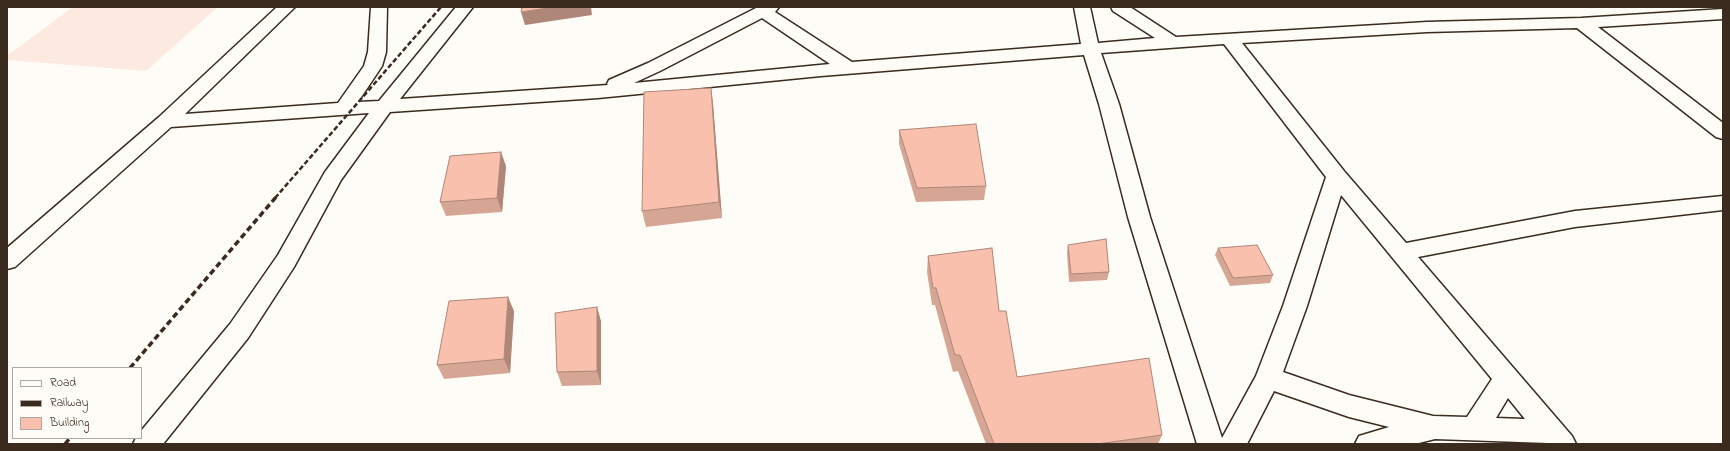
<!DOCTYPE html>
<style>
body{margin:0}
#map{position:relative;width:1730px;height:451px;overflow:hidden;background:#fdfcf7;font-family:"Indie Flower",sans-serif}
canvas{display:block}
.frame{position:absolute;inset:0;border:8px solid #3b2a1e;pointer-events:none}
.legend{position:absolute;left:12px;top:367px;width:130px;height:72px;box-sizing:border-box;background:#fdfcf7;border:1px solid #afa8a0;margin:0;padding:5px 7px;list-style:none;font-size:12px;color:#3b2a1e}
.legend li{display:flex;align-items:center;gap:8px;height:20px}
.legend b{width:20px;border:1px solid #afa8a0}
</style>
<div id="map">
<canvas width="1730" height="451"></canvas>
<div class="frame"></div>
<ul class="legend">
<li><b style="height:5px;background:#fdfcf7"></b>Road</li>
<li><b style="height:5px;background:#3b2a1e"></b>Railway</li>
<li><b style="height:11px;background:#f9c1ad"></b>Building</li>
</ul>
</div>
<script>
const c = document.querySelector('canvas').getContext('2d');
c.lineJoin = 'round';
function fill(path, color) { c.fillStyle = color; c.fill(path, 'evenodd'); }
const shape = rows => new Path2D(rows.map(r => 'M' + r).join(''));
function stroke(path, color, width, dash) { c.strokeStyle = color; c.lineWidth = width; c.lineCap = dash ? 'butt' : 'round'; c.setLineDash(dash || []); c.stroke(path); }
fill(shape([
 [73,7,218,7,146,71,7,60,7,56]
]), '#fceae1');
const minor = shape([
 [277,7,295,7,185,114,338,103,364,66,368,52,371,7,387,7,386,52,382,66,358,102,379,101,456,7,473,7,400,99,608,85,607,84,609,80,648,63,758,7,779,7,775,12,852,62,1081,44,1074,7,1090,7,1098,43,1155,38,1113,11,1111,7,1130,7,1176,37,1427,22,1581,18,1723,9,1723,19,1598,27,1723,123,1723,139,1716,137,1577,28,1427,32,1242,43,1344,171,1406,243,1575,211,1723,196,1723,210,1575,227,1418,257,1572,436,1576,444,1435,439,1415,444,1355,444,1359,436,1389,427,1349,417,1274,391,1247,444,1197,444,1128,217,1099,104,1084,55,821,76,598,98,390,112,341,180,294,267,248,338,163,444,133,444,136,438,141,438,141,431,230,324,278,255,325,172,369,113,171,127,15,267,7,269,7,248,159,117,277,7],
 [762,18,830,64,634,83,660,71,762,18],
 [1224,44,1326,177,1283,306,1256,376,1222,438,1150,217,1119,104,1101,53,1224,44],
 [1341,195,1492,379,1467,417,1433,416,1349,395,1283,372,1307,306,1341,195],
 [1508,398,1525,419,1496,418,1508,398]
]);
stroke(minor, '#3b2a1e', 3);
fill(minor, '#fdfcf7');
stroke(shape([
 [275,198,441,7]
]), '#3b2a1e', 2.5, [5, 2.5]);
stroke(shape([
 [130,368,276,197],
 [65,444,70,438]
]), '#3b2a1e', 3.5, [6, 3.5]);
fill(shape([
 [711,88,713,104,722,218,646,227,642,211],
 [899,130,986,186,984,200,916,202,899,144],
 [506,166,502,212,446,216,440,202],
 [1068,245,1109,272,1107,280,1069,282,1067,253],
 [1218,248,1273,275,1270,283,1230,286,1215,255],
 [928,256,999,311,1017,377,1162,435,1158,444,986,444,958,371,953,372,935,305,932,305,927,272],
 [514,311,510,373,444,379,437,365],
 [601,321,601,385,562,386,557,372]
]), '#d6a695');
fill(shape([
 [554,7,591,7,592,15,525,25,521,12],
 [711,88,713,104,722,218,719,202],
 [501,152,506,166,502,212,497,198],
 [508,297,514,311,510,373,504,359],
 [597,307,601,321,601,385,597,371]
]), '#ae8779');
const building = shape([
 [522,7,554,7,521,12,522,7],
 [711,88,719,202,642,211,644,92,711,88],
 [976,124,986,186,917,188,899,130,976,124],
 [501,152,497,198,440,202,450,156,501,152],
 [1106,239,1109,272,1071,274,1068,245,1106,239],
 [1257,245,1273,275,1233,278,1218,248,1257,245],
 [992,248,999,311,1006,311,1017,377,1149,358,1162,435,1097,444,994,444,960,355,955,355,936,288,933,288,928,256,992,248],
 [508,297,504,359,437,365,449,301,508,297],
 [597,307,597,371,557,372,555,313,597,307]
]);
fill(building, '#f9c1ad');
stroke(building, '#ae8779', 1);
</script>
